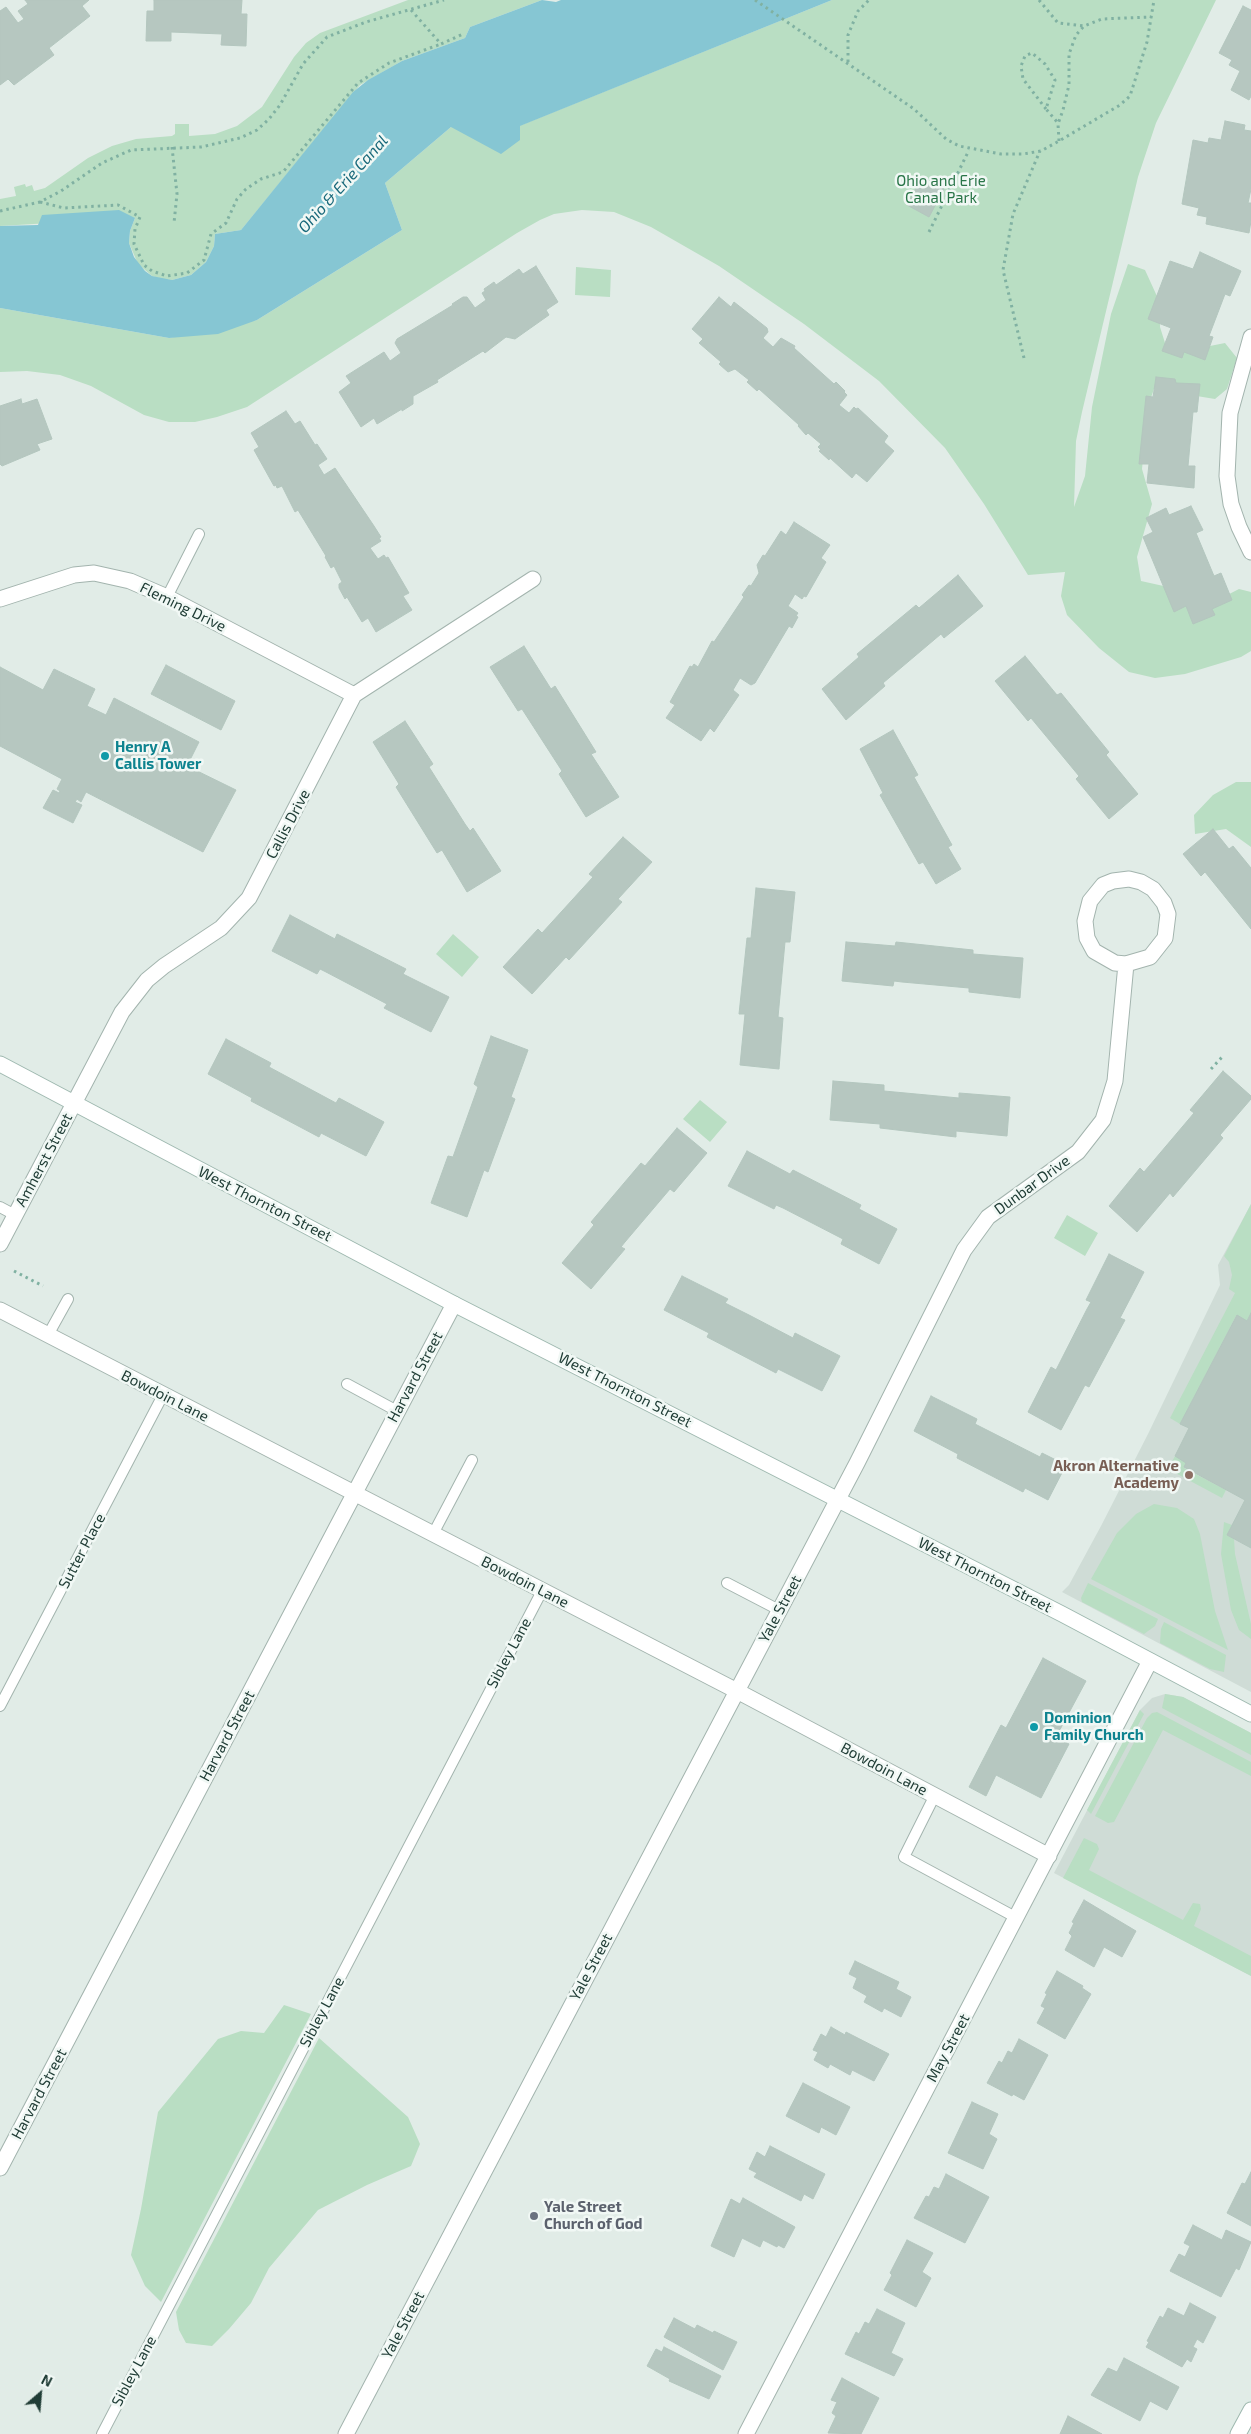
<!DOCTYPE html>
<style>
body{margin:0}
#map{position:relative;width:1251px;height:2434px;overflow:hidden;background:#e1ece7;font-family:"Exo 2",sans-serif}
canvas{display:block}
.north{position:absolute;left:15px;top:2369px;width:50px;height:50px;-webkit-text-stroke:4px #f1f8f5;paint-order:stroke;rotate:27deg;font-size:14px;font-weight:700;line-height:20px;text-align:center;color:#203d36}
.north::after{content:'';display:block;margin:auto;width:18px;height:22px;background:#203d36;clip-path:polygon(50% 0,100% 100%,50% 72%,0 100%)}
</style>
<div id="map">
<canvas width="1251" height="2434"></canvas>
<div class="north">N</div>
</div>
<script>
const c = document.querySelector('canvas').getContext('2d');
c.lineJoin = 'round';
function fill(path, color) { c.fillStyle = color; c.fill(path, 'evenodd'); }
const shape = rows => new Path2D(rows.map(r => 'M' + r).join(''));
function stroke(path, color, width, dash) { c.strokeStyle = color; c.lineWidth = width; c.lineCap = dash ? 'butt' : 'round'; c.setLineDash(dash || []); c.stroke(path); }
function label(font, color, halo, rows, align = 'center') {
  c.font = font + ' "Exo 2",sans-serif'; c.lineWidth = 5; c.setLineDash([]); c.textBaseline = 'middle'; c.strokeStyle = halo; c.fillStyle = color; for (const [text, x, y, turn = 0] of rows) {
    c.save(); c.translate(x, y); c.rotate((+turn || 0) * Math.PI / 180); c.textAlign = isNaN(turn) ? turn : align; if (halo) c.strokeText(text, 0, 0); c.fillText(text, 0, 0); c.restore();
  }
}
fill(shape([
 [1251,1204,1251,1692,1062,1592,1069,1585,1101,1526,1148,1434,1220,1285,1218,1265],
 [1165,1694,1183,1697,1251,1733,1251,1976,1054,1873,1140,1710,1152,1698]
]), '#cfdcd6');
fill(shape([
 [408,0,542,0,470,27,465,38,402,61,360,85,241,230,215,234,214,246,206,262,191,275,172,280,162,279,152,276,138,264,129,243,130,231,135,218,0,226,0,199,16,196,14,187,25,184,26,187,32,185,34,191,45,188,88,158,112,146,136,139,172,136,175,134,175,124,189,124,189,136,215,134,237,126,262,107,294,57,306,43,320,33],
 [832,0,1216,0,1156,123,1138,177,1082,412,1076,441,1074,507,1085,476,1092,407,1111,314,1128,264,1145,270,1161,305,1160,327,1165,343,1205,347,1225,343,1237,358,1227,389,1215,399,1154,389,1148,406,1142,469,1152,504,1137,557,1141,581,1177,589,1198,610,1239,589,1251,592,1251,651,1241,657,1185,674,1155,678,1129,672,1099,648,1067,615,1061,596,1065,572,1028,575,984,504,945,448,879,381,804,324,719,266,651,227,614,212,582,210,554,214,540,220,517,233,247,407,217,417,195,422,169,422,144,415,91,386,60,375,27,371,0,372,0,308,169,338,257,320,402,230,385,183,451,127,519,126],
 [576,267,611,270,610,297,575,295],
 [1236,782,1251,782,1251,847,1226,829,1195,834,1194,815,1213,795],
 [453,934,479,957,462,977,436,954],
 [700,1100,727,1122,710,1142,683,1119],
 [1251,1204,1251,1313,1247,1321,1236,1316,1180,1424,1170,1418,1235,1293,1229,1289,1232,1275,1229,1262,1224,1256],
 [1067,1215,1098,1233,1085,1256,1054,1238],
 [1175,1456,1186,1463,1184,1468,1226,1490,1222,1498,1168,1469],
 [1154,1504,1177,1508,1194,1519,1200,1534,1215,1611,1228,1650,1091,1579,1117,1533,1136,1514],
 [1224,1522,1232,1525,1227,1535,1234,1539,1235,1554,1251,1624,1251,1639,1239,1630,1231,1610,1221,1554],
 [1088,1583,1158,1619,1155,1626,1144,1634,1082,1602,1081,1598],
 [1164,1622,1226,1655,1224,1672,1210,1669,1160,1643,1161,1629],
 [1165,1694,1183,1697,1251,1733,1251,1755,1162,1708],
 [1140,1710,1144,1714,1091,1814,1087,1810],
 [1157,1712,1251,1762,1251,1776,1163,1730,1114,1822,1108,1823,1095,1816,1147,1718,1152,1713],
 [1084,1838,1097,1844,1099,1849,1089,1870,1183,1920,1193,1903,1200,1904,1201,1909,1194,1926,1251,1956,1251,1976,1063,1878],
 [284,2005,311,2014,161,2302,145,2286,131,2255,141,2209,158,2112,218,2039,241,2031,264,2033],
 [319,2038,408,2117,420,2144,411,2166,367,2185,318,2210,269,2268,251,2303,229,2329,212,2346,186,2343,179,2330,176,2312]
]), '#b9dec3');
fill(shape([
 [542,0,556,2,561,0,832,0,520,126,520,140,501,154,451,127,385,183,402,230,257,320,218,334,169,338,0,308,0,226,38,225,42,215,119,210,135,218,130,231,129,243,134,257,145,271,152,276,172,280,191,275,206,262,214,246,215,234,241,230,353,92,368,80,402,61,465,38,470,27]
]), '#86c6d3');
const building = shape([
 [25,0,89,0,82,6,90,16,49,48,54,55,14,85,8,79,0,85,0,11,6,7,18,23,24,19,18,11,28,4,25,0],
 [154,0,242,0,241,14,247,14,246,46,221,45,222,34,171,32,171,41,146,41,147,11,154,11,154,0],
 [1243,6,1251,10,1251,96,1249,100,1231,90,1240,71,1229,65,1232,60,1219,53,1243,6],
 [1225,121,1245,125,1244,130,1251,131,1251,189,1248,203,1251,203,1251,221,1249,233,1206,224,1207,217,1197,215,1199,208,1182,204,1193,140,1208,143,1209,138,1221,140,1225,121],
 [922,177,944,189,929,217,907,205,922,177],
 [1200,252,1241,271,1230,296,1225,294,1209,336,1213,337,1205,360,1184,352,1182,358,1162,351,1171,328,1148,319,1170,261,1193,269,1200,252],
 [536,266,558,302,546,310,549,315,515,339,506,337,485,353,483,351,437,380,438,382,415,395,413,396,413,404,402,411,402,409,377,424,374,418,361,427,339,392,351,383,346,376,384,352,390,361,401,353,395,343,397,339,453,305,452,304,463,297,467,297,475,308,486,300,482,293,485,291,484,289,494,282,496,285,519,269,523,274,536,266],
 [719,297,731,307,734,302,767,328,768,332,763,338,773,347,781,338,795,346,794,348,834,384,836,382,845,391,844,392,847,395,839,405,849,413,854,407,856,409,858,408,888,436,884,442,894,451,867,482,856,473,852,478,830,458,829,460,819,451,821,450,818,447,821,444,808,433,806,435,798,426,799,425,759,389,757,391,747,382,749,380,735,369,728,372,719,364,721,362,699,343,703,339,692,329,719,297],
 [1156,377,1175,379,1176,383,1200,384,1197,412,1193,412,1188,466,1195,466,1194,488,1147,483,1149,464,1139,464,1146,396,1153,397,1156,377],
 [21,399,22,404,37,399,52,439,37,444,40,450,2,466,0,464,0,406,21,399],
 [286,411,295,424,300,421,315,445,317,444,327,459,318,465,324,475,335,468,374,526,381,537,379,538,381,541,370,548,378,559,384,555,386,558,388,557,409,593,403,596,412,610,376,632,368,618,362,622,347,597,345,599,339,588,339,584,342,582,334,566,331,568,325,557,326,556,298,510,295,512,282,486,277,488,276,485,274,486,254,450,259,447,251,433,286,411],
 [1191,506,1203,530,1196,533,1214,576,1221,573,1232,600,1212,609,1215,615,1193,624,1186,606,1174,612,1143,537,1153,532,1146,518,1166,508,1169,515,1191,506],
 [794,522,830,545,821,558,826,562,806,597,804,596,802,599,795,594,788,606,798,613,796,616,798,617,792,628,789,626,755,683,751,685,740,678,733,690,739,695,714,732,710,728,701,741,666,718,675,705,670,702,690,666,692,667,694,664,698,667,712,641,714,642,744,597,742,595,749,585,751,586,759,573,757,565,763,555,765,556,781,531,786,535,794,522],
 [958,575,983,606,944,638,941,634,883,683,885,686,846,720,822,689,859,657,857,654,916,605,919,608,958,575],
 [524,646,551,689,555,686,596,752,591,754,619,797,586,817,559,774,562,771,522,709,518,711,490,667,524,646],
 [1025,656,1057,695,1061,693,1109,752,1106,755,1138,794,1109,819,1076,779,1079,776,1031,718,1028,721,995,681,1025,656],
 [166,665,235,701,221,730,151,694,166,665],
 [0,667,43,690,54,669,95,689,87,706,106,715,114,698,199,742,187,766,236,790,203,852,86,792,81,802,77,799,75,802,82,805,73,823,43,808,53,790,59,793,60,791,57,789,62,779,0,746,0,667],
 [405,721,433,764,429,767,465,824,470,831,473,828,501,871,467,892,442,850,437,853,396,787,399,784,373,742,405,721],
 [893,730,918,775,914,777,952,845,948,847,961,869,936,884,923,862,919,864,880,795,883,793,860,749,893,730],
 [1213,829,1229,849,1233,846,1251,868,1251,929,1205,872,1201,876,1183,854,1213,829],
 [623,837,652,862,618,899,622,902,569,960,566,957,532,994,503,967,538,929,542,933,593,877,589,874,623,837],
 [756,888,795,892,790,942,785,942,778,1017,783,1018,779,1069,740,1065,745,1014,739,1014,747,938,751,938,756,888],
 [290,915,335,939,337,934,406,969,403,974,449,997,431,1032,384,1008,387,1004,326,972,320,969,317,974,272,951,290,915],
 [846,942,895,946,896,942,973,950,973,954,1023,958,1020,998,969,992,969,988,902,982,894,981,893,986,842,981,846,942],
 [491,1036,528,1050,511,1097,515,1099,488,1172,484,1170,467,1217,431,1203,448,1156,453,1157,478,1087,474,1084,491,1036],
 [226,1039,271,1063,269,1067,336,1103,339,1098,384,1122,366,1156,321,1133,319,1137,251,1101,252,1098,208,1074,226,1039],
 [1223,1071,1251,1096,1251,1099,1220,1135,1223,1138,1173,1197,1170,1193,1137,1232,1109,1206,1140,1168,1144,1172,1194,1113,1190,1110,1223,1071],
 [833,1081,884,1085,884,1091,959,1098,959,1093,1010,1097,1007,1136,956,1131,956,1137,880,1128,880,1124,830,1120,833,1081],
 [677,1128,707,1153,674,1192,670,1189,625,1242,621,1247,625,1249,591,1289,562,1263,594,1225,591,1222,641,1163,645,1166,677,1128],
 [747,1151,790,1174,793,1170,861,1205,859,1209,897,1229,879,1264,841,1244,843,1239,783,1208,776,1205,774,1209,728,1186,747,1151],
 [1109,1254,1144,1272,1120,1318,1125,1320,1089,1387,1085,1385,1061,1430,1028,1412,1051,1367,1056,1370,1087,1309,1091,1302,1086,1300,1109,1254],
 [682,1276,728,1299,725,1303,749,1315,793,1338,795,1333,840,1356,822,1391,778,1369,776,1373,707,1337,709,1333,664,1310,682,1276],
 [1251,1313,1251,1548,1227,1535,1245,1500,1184,1467,1186,1463,1175,1456,1189,1428,1180,1424,1237,1315,1247,1321,1251,1313],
 [931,1396,977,1419,975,1424,1040,1457,1042,1453,1066,1465,1048,1500,1025,1488,1023,1492,957,1458,958,1454,914,1431,931,1396],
 [1043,1658,1086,1681,1056,1737,1069,1744,1041,1798,996,1775,986,1796,969,1787,1001,1725,1006,1728,1043,1658],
 [1084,1900,1136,1931,1122,1957,1104,1947,1094,1967,1065,1950,1072,1936,1069,1933,1074,1923,1072,1922,1084,1900],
 [855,1961,899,1982,896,1989,911,1997,901,2017,884,2008,882,2012,864,2002,867,1996,853,1988,857,1978,849,1974,855,1961],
 [1057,1971,1083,1986,1082,1988,1091,1994,1065,2039,1037,2023,1045,2008,1041,2006,1047,1994,1045,1993,1057,1971],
 [831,2027,845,2035,846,2032,889,2054,874,2081,852,2070,850,2075,830,2064,828,2068,814,2060,818,2052,813,2050,821,2034,826,2037,831,2027],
 [1019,2039,1048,2055,1024,2100,1013,2094,1012,2096,987,2083,999,2061,1002,2063,1008,2051,1012,2053,1019,2039],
 [803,2083,850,2107,836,2135,821,2127,819,2133,786,2116,803,2083],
 [972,2102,998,2114,989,2134,997,2139,983,2169,948,2153,972,2102],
 [770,2146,825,2174,813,2199,804,2194,801,2201,754,2177,757,2173,749,2169,757,2152,765,2157,770,2146],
 [1251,2172,1251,2226,1227,2213,1242,2183,1245,2184,1251,2172],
 [946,2174,989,2197,965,2243,914,2218,926,2196,929,2197,934,2187,939,2189,946,2174],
 [743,2198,795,2227,784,2248,778,2245,777,2247,763,2240,760,2247,742,2238,734,2257,711,2246,731,2199,740,2204,743,2198],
 [1193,2225,1222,2240,1226,2230,1251,2242,1239,2270,1236,2268,1221,2297,1170,2271,1179,2254,1185,2257,1190,2246,1184,2243,1193,2225],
 [907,2240,933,2253,922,2272,931,2278,916,2307,884,2290,892,2275,890,2273,907,2240],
 [1190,2303,1216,2317,1203,2343,1197,2339,1193,2347,1197,2349,1191,2362,1187,2359,1182,2367,1146,2347,1149,2342,1147,2341,1160,2316,1163,2318,1168,2308,1184,2316,1190,2303],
 [877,2309,905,2323,891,2353,903,2359,894,2376,845,2354,856,2332,859,2334,865,2322,869,2324,877,2309],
 [674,2318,695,2329,697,2325,713,2333,714,2331,737,2342,723,2370,664,2337,674,2318],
 [664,2347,721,2376,709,2399,669,2381,670,2379,647,2366,656,2349,662,2352,664,2347],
 [1124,2358,1179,2387,1167,2410,1150,2401,1140,2421,1091,2395,1108,2368,1117,2372,1124,2358],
 [842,2378,879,2398,861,2434,828,2433,836,2416,832,2413,837,2402,831,2400,842,2378],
 [1068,2416,1102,2434,1060,2434,1068,2416]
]);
fill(building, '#b6c7c0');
stroke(building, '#b3c6be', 1);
const lane = shape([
 [167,597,199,534],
 [0,1207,15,1215],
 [48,1335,68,1299],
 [347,1384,397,1411],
 [433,1534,472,1460],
 [727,1583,779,1610],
 [0,1706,163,1395],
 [935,1795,904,1857,1017,1918],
 [102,2434,542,1591]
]);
const street = shape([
 [1251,337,1230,413,1227,476,1231,504,1239,527,1251,552],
 [0,599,74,575,94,573,130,581,167,597,354,695],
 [0,1244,122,1012,147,980,164,966,221,928,249,898,354,695,533,579],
 [0,1310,737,1691,1049,1856],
 [0,2168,454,1304],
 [346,2434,857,1463,964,1250,988,1217,1078,1152,1103,1120,1115,1081,1126,964,1150,957,1165,938,1168,914,1164,903,1153,889,1141,882,1129,879,1113,881,1103,885,1090,901,1085,921,1087,938,1094,951,1115,963,1126,964],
 [746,2434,1150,1661]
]);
const secondary = shape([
 [0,1064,454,1304,1062,1614,1251,1714],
 [1238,2434,1251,2410]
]);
stroke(lane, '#a3b4ae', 12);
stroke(street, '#a3b4ae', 17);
stroke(secondary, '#9eb8af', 17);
stroke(shape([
 [755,0,914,109,946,139,959,146,1001,154,1023,154,1041,151,1059,141,1120,105,1130,96,1147,42,1154,0],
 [1039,0,1058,23,1084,26],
 [411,10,441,44,463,34],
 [848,62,848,35,858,11,869,0],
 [1046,109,1023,79,1021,66,1025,56,1032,53,1045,64,1055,80,1046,109,1058,123],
 [1059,141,1058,124,1063,110,1069,85,1069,54,1076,35,1084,26,1102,19,1151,17],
 [172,147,177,194,174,223],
 [40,202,64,208,118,205,140,217,135,229,134,244,144,265,152,271,167,276,187,273,204,260,211,234,226,223,237,199,246,189,261,179,283,172,358,83,389,63,441,44],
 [0,211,40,202,61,191,102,163,131,150,201,147,240,138,257,130,269,119,280,105,303,64,327,37,366,22,444,0],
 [929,232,969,150],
 [1024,358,1003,270,1013,214,1040,151],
 [1211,1069,1223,1056],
 [14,1271,43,1286]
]), '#80b1a2', 3, [2.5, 4]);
stroke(lane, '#fff', 10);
stroke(street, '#fff', 15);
stroke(secondary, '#fff', 15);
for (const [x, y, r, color] of [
 [105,756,5,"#0f9aa8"],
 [1189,1475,5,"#8d6e63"],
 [1034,1727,5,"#0f9aa8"],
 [534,2216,5,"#6b7280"]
]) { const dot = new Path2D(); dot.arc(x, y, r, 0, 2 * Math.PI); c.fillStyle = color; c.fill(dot); stroke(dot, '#f1f8f5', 2); }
label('15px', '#297548', '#f1f8f5', [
 ["Ohio and Erie",941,181],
 ["Canal Park",941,198]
]);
label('15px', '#203d36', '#f1f8f5', [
 ["Fleming Drive",183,607,26],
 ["Callis Drive",288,824,-62],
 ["Amherst Street",44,1160,-62],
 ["Dunbar Drive",1032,1185,-36],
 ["West Thornton Street",265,1204,27],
 ["Harvard Street",415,1377,-62],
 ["West Thornton Street",625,1390,27],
 ["Bowdoin Lane",165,1396,27],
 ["Sutter Place",82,1551,-62],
 ["West Thornton Street",985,1575,27],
 ["Bowdoin Lane",525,1582,27],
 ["Yale Street",780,1609,-62],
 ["Sibley Lane",509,1653,-62],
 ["Harvard Street",227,1736,-62],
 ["Bowdoin Lane",884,1769,28],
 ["Yale Street",591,1967,-62],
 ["Sibley Lane",322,2012,-62],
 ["May Street",948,2048,-62],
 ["Harvard Street",39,2094,-62],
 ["Yale Street",403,2325,-62],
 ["Sibley Lane",134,2371,-62]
]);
label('bold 15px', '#0d838f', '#f1f8f5', [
 ["Henry A",115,747],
 ["Callis Tower",115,764],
 ["Dominion",1044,1718],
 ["Family Church",1044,1735]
], 'left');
label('bold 15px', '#785e54', '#f1f8f5', [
 ["Akron Alternative",1179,1466],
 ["Academy",1179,1483]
], 'right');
label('bold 15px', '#5b616d', '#f1f8f5', [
 ["Yale Street",544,2207],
 ["Church of God",544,2224]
], 'left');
label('italic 16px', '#19697b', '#f1f8f5', [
 ["Ohio & Erie Canal",343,184,-48]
]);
</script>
